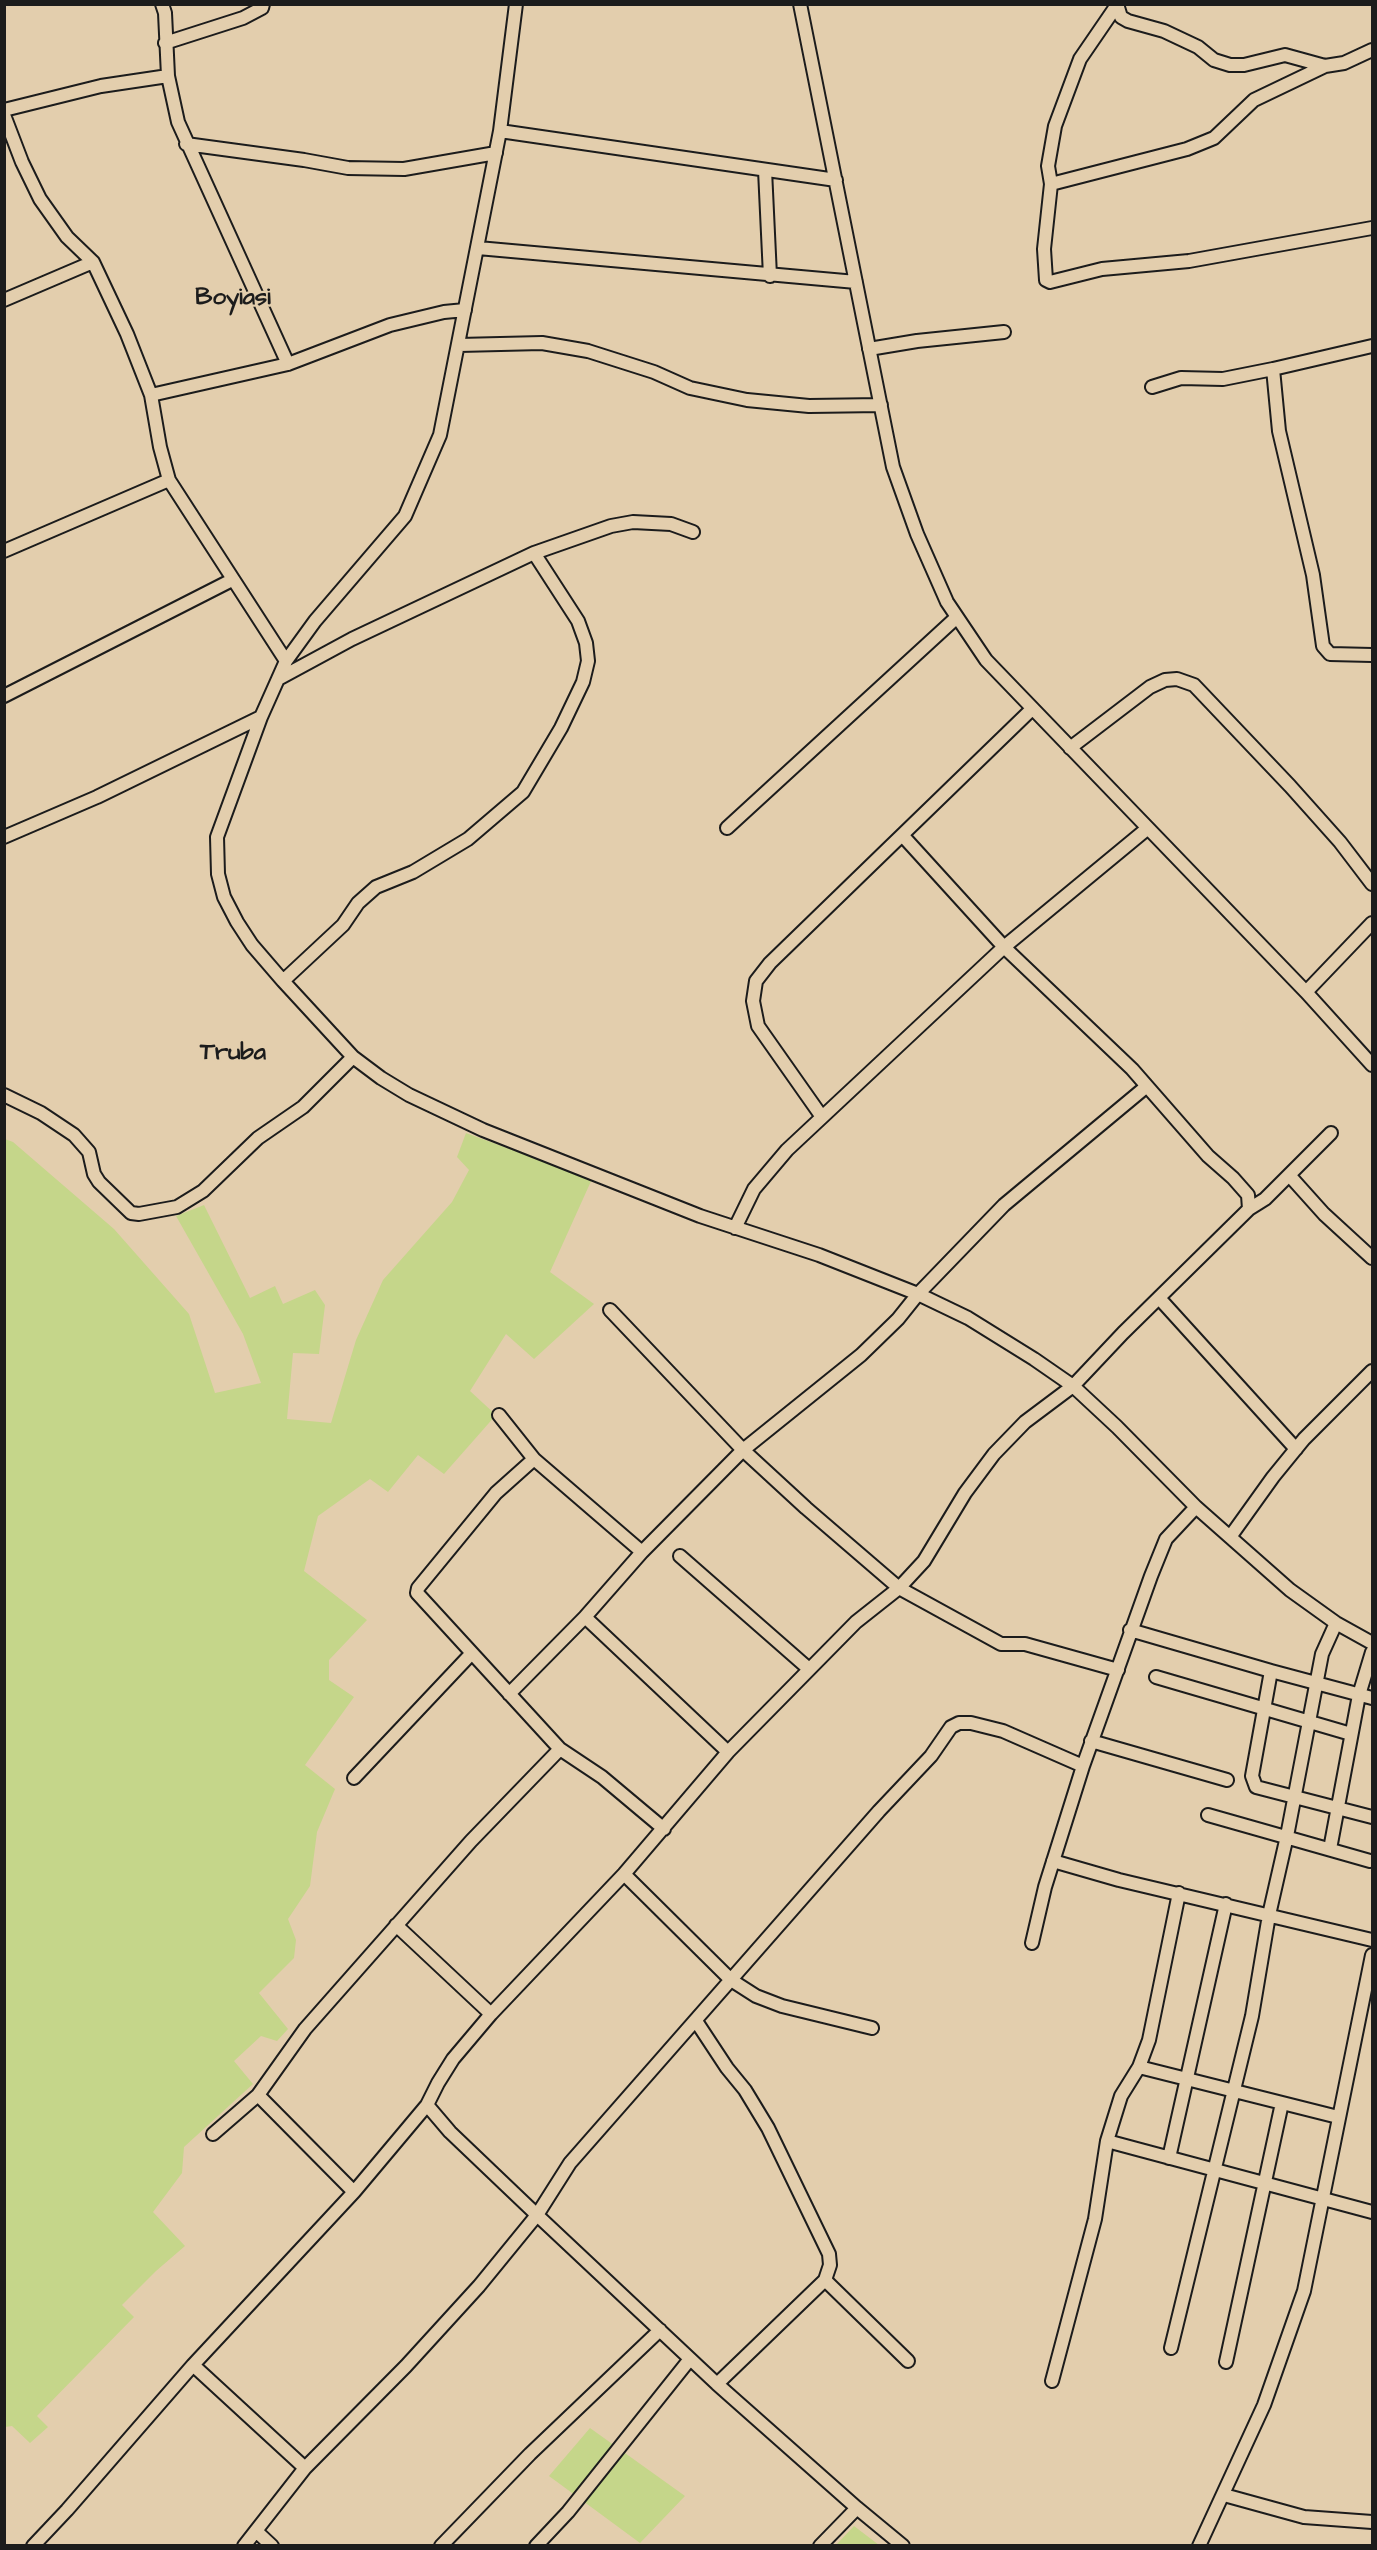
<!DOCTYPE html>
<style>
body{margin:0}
#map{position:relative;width:1377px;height:2550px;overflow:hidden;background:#e3cead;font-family:"Architects Daughter",sans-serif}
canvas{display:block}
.frame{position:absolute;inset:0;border:6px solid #1c1c1c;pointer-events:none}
</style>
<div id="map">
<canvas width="1377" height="2550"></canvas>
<div class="frame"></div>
</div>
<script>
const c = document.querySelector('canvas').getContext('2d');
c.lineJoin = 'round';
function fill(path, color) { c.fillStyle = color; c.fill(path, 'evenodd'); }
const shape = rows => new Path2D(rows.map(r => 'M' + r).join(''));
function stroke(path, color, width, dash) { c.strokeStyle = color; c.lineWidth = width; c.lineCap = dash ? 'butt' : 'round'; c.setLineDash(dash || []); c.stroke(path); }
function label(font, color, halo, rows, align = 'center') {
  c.font = font + ' "Architects Daughter",sans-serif'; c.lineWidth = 4.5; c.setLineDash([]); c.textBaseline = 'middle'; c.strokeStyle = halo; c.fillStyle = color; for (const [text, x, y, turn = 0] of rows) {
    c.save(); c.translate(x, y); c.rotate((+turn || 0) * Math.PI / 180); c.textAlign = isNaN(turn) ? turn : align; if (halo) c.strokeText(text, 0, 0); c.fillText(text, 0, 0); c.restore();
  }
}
fill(shape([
 [466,1133,592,1179,550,1272,594,1304,534,1359,506,1334,470,1391,496,1415,444,1474,418,1455,388,1492,370,1479,318,1516,304,1571,367,1620,329,1660,329,1680,354,1697,305,1765,335,1789,317,1832,310,1886,288,1919,296,1940,294,1958,259,1993,288,2029,277,2041,261,2036,234,2061,253,2084,184,2147,182,2173,153,2212,185,2246,156,2271,122,2305,134,2317,37,2416,48,2427,30,2443,12,2426,5,2427,5,1139,13,1142,114,1229,189,1314,215,1393,261,1383,243,1334,176,1216,204,1205,250,1298,275,1286,283,1304,315,1290,325,1305,319,1354,293,1353,287,1419,331,1423,356,1340,383,1280,452,1202,469,1170,457,1157],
 [590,2428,685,2496,640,2543,549,2476],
 [854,2526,879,2545,836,2545]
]), '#c5d68a');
const minor = shape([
 [162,4,165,13,168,76,178,122,288,364],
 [516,4,500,131,440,435,405,516,315,621,286,661,261,717,217,837,218,874,224,897,237,922,252,945,283,981,353,1057,381,1078,409,1095,483,1130,700,1216,819,1255,918,1294,968,1318,1034,1359,1073,1386,1117,1427,1196,1507,1290,1590,1336,1623,1372,1643],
 [800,4,893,467,917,534,947,602,986,660,1306,992,1372,1065],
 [1117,4,1121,17,1128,21,1164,31,1198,47,1214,60,1230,65,1244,65,1285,55,1325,66,1344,63,1372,50],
 [1117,5,1080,59,1055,126,1048,166,1051,184,1044,249,1046,280,1050,282,1102,269,1189,261,1372,228],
 [165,43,243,18,262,8,263,4],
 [4,110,101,86,168,76],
 [4,115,22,162,40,199,67,237,93,262,127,334,151,395,160,447,169,480,286,661],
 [500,131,836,180],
 [186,144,304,160,348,168,404,169,496,153],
 [765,170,770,276],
 [1051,184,1187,149,1214,138,1254,100,1325,66],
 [478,248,856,282],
 [4,300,93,262],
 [459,345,542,343,588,351,654,372,690,388,747,400,809,406,881,405],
 [869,349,917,341,1004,332],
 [1273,369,1372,346],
 [1152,387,1181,378,1223,379,1273,369,1279,431,1313,575,1323,646,1330,654,1372,655],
 [151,395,288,364,390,325,444,312,465,310],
 [4,551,169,480],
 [280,678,352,639,534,553,611,526,633,522,671,524,693,532],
 [4,696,232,580],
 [1070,748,1150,687,1165,680,1177,679,1194,685,1290,786,1340,842,1372,884],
 [727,828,957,617],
 [4,837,97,797,261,717],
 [283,981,343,925,358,903,376,887,413,872,468,839,523,792,561,728,583,682,588,661,586,643,578,621,534,553],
 [1306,992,1372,923],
 [4,1095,41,1113,74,1135,89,1152,94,1174,99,1182,131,1213,139,1214,177,1207,203,1191,258,1138,303,1107,353,1057],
 [822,1117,758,1026,753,1001,756,981,770,963,1032,709],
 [1289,1175,1324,1214,1372,1258],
 [1249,1209,1265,1199,1331,1133],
 [735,1228,754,1189,787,1150,1004,947,1148,828],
 [1159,1298,1296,1449],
 [610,1310,743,1450,806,1508,899,1588,1001,1644,1025,1644,1118,1670],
 [499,1415,534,1459,642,1552],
 [534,1459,496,1493,418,1588,417,1593,560,1749,602,1777,664,1829],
 [1230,1537,1273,1477,1304,1439,1372,1371],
 [680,1556,809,1669],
 [585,1617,728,1752],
 [1130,1630,1271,1671],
 [1156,1677,1351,1734],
 [509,1694,585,1617,642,1552,743,1450,861,1355,898,1319,918,1294,1004,1205,1147,1086],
 [1372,1698,1271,1671,1252,1776,1256,1787,1372,1817],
 [1091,1741,1227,1780],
 [354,1778,471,1654],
 [1208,1815,1370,1861],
 [1330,1849,1359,1695,1372,1652],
 [1053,1861,1119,1880,1372,1940],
 [624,1874,731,1980,756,1996,782,2006,872,2028],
 [396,1925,491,2014],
 [1032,1943,1045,1887,1083,1766,1151,1576,1166,1539,1196,1507],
 [696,2021,727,2068,745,2090,768,2128,829,2254,830,2265,825,2280,717,2384],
 [1139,2067,1338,2117],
 [258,2095,354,2192],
 [213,2134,258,2095,305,2029,471,1841,560,1749],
 [1107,2141,1372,2212],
 [1169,2158,1226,1904],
 [825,2280,908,2361],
 [1171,2348,1252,2016,1269,1915,1287,1836,1322,1654,1336,1623],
 [1226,2362,1282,2103],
 [193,2365,305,2468],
 [1052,2381,1095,2219,1107,2141,1121,2096,1139,2067,1149,2040,1179,1893],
 [1224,2495,1304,2517,1372,2522],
 [256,2531,272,2546],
 [33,2546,67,2510,193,2365,354,2192,427,2105],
 [244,2546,305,2468,406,2366,479,2286,537,2215,570,2163,879,1811,931,1756,951,1727,959,1723,971,1723,1003,1731,1083,1766],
 [441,2546,530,2454,660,2330],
 [536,2546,568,2512,690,2359],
 [820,2546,857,2508],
 [903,2546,857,2508,717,2384,537,2215,450,2132,427,2105,438,2083,453,2059,491,2014,624,1874,728,1752,856,1622,899,1588,924,1561,965,1493,994,1454,1025,1422,1073,1386,1123,1333,1249,1209,1248,1195,1233,1178,1208,1156,1132,1069,1004,947,903,836],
 [1199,2546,1264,2405,1304,2291,1372,1955]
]);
stroke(minor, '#1c1c1c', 16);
stroke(minor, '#e3cead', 12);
label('bold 24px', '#1c1c1c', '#e3cead', [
 ["Boyiasi",233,299],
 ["Truba",233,1054]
]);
</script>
